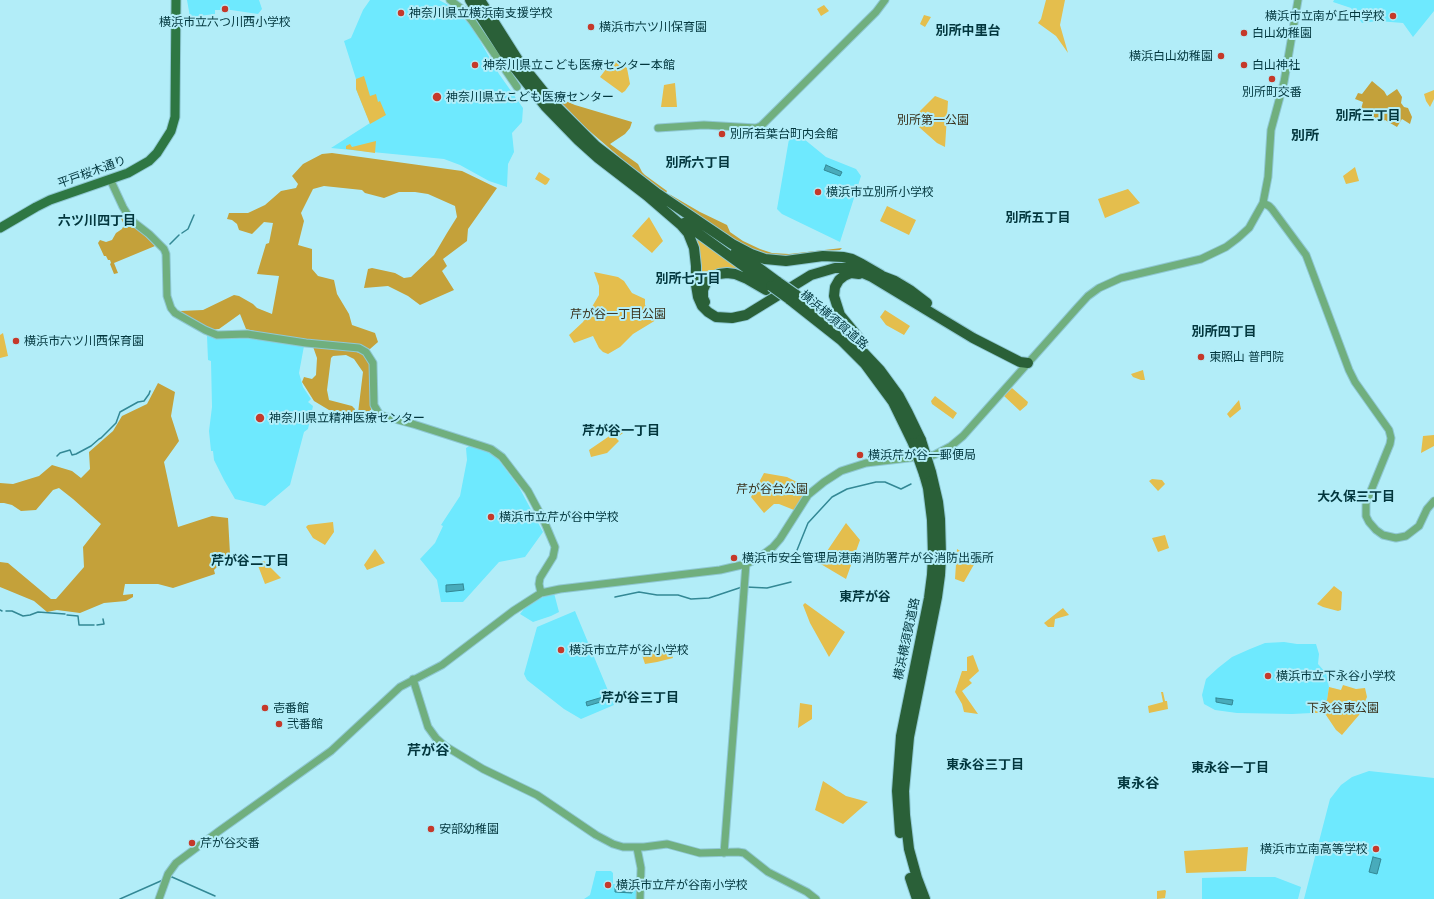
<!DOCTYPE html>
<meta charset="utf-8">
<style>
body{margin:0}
canvas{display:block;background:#b2edf8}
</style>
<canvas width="1434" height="899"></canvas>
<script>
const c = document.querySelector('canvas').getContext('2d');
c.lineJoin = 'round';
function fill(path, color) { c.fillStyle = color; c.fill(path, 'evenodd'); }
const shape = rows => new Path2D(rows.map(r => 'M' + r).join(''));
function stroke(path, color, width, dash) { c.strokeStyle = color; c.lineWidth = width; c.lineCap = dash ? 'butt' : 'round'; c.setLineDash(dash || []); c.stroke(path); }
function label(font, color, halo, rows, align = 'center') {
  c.font = font + ' Raleway,"Noto Sans JP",sans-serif'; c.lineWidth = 4; c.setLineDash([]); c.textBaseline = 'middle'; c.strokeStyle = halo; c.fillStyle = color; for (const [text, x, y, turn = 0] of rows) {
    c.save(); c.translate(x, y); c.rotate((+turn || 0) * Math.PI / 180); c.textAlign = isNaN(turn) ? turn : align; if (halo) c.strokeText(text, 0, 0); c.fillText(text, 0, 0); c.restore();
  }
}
fill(shape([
 [187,0,259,0,262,9,258,14,231,10,215,10,215,14,190,17],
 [370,0,439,0,452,7,472,27,499,74,523,108,522,122,512,133,514,152,508,164,507,187,489,181,460,165,444,159,331,148,370,123,356,89,356,79,344,41,351,38,363,10],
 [1334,0,1434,0,1434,11,1413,37,1403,23,1378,21,1362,23,1351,8,1333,2],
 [789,139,804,139,826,157,856,169,861,176,840,242,782,214,777,209],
 [207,336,218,338,254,337,304,346,299,373,303,387,311,399,308,402,313,406,308,429,304,432,290,485,265,506,235,499,224,480,214,460,213,451,211,451,209,431,212,407,211,361,208,360],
 [471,445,489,452,498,459,519,487,543,532,525,557,499,562,463,602,441,602,437,580,420,559,435,543,443,526,441,525,460,496,467,460,466,448],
 [554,593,559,612,551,616,533,622,520,614,527,605,538,599],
 [575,611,614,705,581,719,564,709,527,680,524,674,537,627],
 [1284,642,1297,644,1316,644,1319,654,1318,664,1326,673,1329,687,1327,700,1312,713,1292,714,1237,713,1215,710,1204,704,1202,695,1206,679,1218,668,1232,657,1250,649,1265,643],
 [1369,771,1434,778,1434,899,1304,899,1330,799,1341,785,1352,777],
 [596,871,611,871,613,873,613,884,636,885,636,899,584,899,590,895],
 [1234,877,1275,877,1301,887,1298,899,1202,899,1202,878]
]), '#6ee9fe');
fill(shape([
 [1046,0,1065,0,1060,25,1068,53,1056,36,1038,23,1041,19],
 [824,5,829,11,821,16,817,9],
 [924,15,931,17,925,27,920,24],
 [613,60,627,68,630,84,625,91,622,93,600,77],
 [364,76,370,96,376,94,378,102,380,101,386,115,370,124,356,89,356,79],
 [675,83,677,107,661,107,664,85],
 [1434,90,1434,99,1430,107,1426,101,1424,94],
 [935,96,948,101,945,147,937,143,911,120],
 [376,141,375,153,346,149,346,146,350,144,352,147],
 [1355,167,1359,181,1346,184,1343,176],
 [539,172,550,179,547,184,545,185,535,179],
 [1128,189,1140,203,1105,218,1098,199],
 [887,206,916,220,909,235,880,221],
 [649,217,663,241,652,253,632,236],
 [693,234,744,271,742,273,714,270,702,279,699,286],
 [594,272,618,277,624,281,632,293,645,299,645,305,656,320,633,334,620,347,608,354,603,352,599,348,593,336,574,343,569,335,583,322,599,295,599,286],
 [885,310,910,326,904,335,886,325,880,317],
 [3,333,8,356,0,358,0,335],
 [1143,370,1145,380,1141,380,1133,377,1131,374],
 [1012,388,1028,402,1027,405,1020,411,1004,396],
 [935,396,957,413,953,419,932,404,931,401],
 [1239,400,1241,409,1230,418,1227,414],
 [618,427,623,433,616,438,619,441,607,453,591,457,589,450,608,437],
 [1434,435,1434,446,1421,453,1423,436],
 [764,473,787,477,797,482,798,486,805,494,794,510,779,504,774,504,764,513,751,497],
 [1152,479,1162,480,1165,484,1158,491,1149,481],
 [333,522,334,532,325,545,313,538,306,527,308,525],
 [846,523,860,540,846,579,819,563],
 [1165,535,1169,548,1158,552,1152,538],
 [375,549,385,563,367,570,364,565],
 [957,549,976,561,964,582,963,582,955,579],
 [264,561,281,578,265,584,257,563],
 [1334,586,1342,592,1341,610,1338,611,1323,607,1317,604],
 [805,603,845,632,829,657,810,623,803,605],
 [1063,608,1069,615,1055,619,1054,627,1048,627,1044,623],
 [669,647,673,658,657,662,645,664,642,655],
 [973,655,979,671,969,680,972,683,962,691,978,714,964,712,962,704,955,692,962,671,967,671,967,657],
 [1343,685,1356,689,1365,688,1367,697,1359,715,1342,735,1336,730,1326,715,1322,713,1312,713,1327,700,1329,687,1341,690],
 [1161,692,1163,692,1165,701,1167,701,1168,709,1149,713,1148,706,1163,702],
 [800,703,812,705,812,719,798,728],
 [823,781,846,796,868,802,843,824,815,810],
 [1248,847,1246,871,1186,873,1184,851],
 [1165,890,1166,891,1165,898,1157,899,1157,891]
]), '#e4be4d');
fill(shape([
 [1372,81,1384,91,1387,96,1397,89,1402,97,1401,103,1404,107,1408,108,1412,117,1410,124,1402,119,1397,127,1385,120,1383,121,1371,116,1358,120,1363,102,1355,99,1358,93,1362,94],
 [556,97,575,105,632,122,630,128,625,134,610,144,638,164,642,172,645,175,667,191,666,193,637,172,586,128],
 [332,153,462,171,497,188,468,229,467,241,443,259,447,266,442,271,454,290,420,305,408,296,388,286,364,288,368,269,372,268,395,273,404,278,411,277,434,255,447,233,457,217,455,206,428,194,415,192,399,192,384,198,365,193,362,190,324,186,313,189,301,213,304,221,298,245,312,249,312,269,318,276,334,280,337,294,349,314,352,325,375,333,378,342,370,349,347,343,348,349,365,355,370,363,371,410,367,413,358,413,363,372,354,359,346,355,333,356,331,358,327,390,329,400,352,406,355,409,353,414,329,410,314,401,302,382,304,377,312,379,316,375,317,358,311,341,271,335,246,329,240,314,219,329,209,330,180,314,180,311,203,310,234,295,239,296,253,304,257,308,272,314,279,276,257,274,266,244,269,243,273,223,264,222,252,234,239,230,237,224,232,220,227,219,229,213,248,213,265,205,281,191,296,188,298,184,292,176,303,164,322,154],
 [669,194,700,212,727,225,730,232,743,241,760,249,772,253,789,254,842,248,840,250,824,251,785,260,754,253,679,204],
 [122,213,155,246,114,263,118,273,114,274,110,264,111,263,110,260,108,260,106,256,104,256,98,243,100,240,106,242,112,240,116,233,122,229,124,225,120,216],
 [158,383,175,392,171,416,179,441,164,462,178,527,212,516,228,518,230,554,214,570,215,574,173,588,158,584,125,584,123,595,133,594,133,597,126,601,104,603,80,613,57,610,47,612,34,601,0,587,0,562,8,563,51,599,56,599,84,567,83,547,101,524,73,499,59,488,53,490,36,510,21,511,12,505,4,503,0,503,0,483,13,484,39,476,52,465,72,471,81,478,90,469,89,452,113,431,122,416,147,404]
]), '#c4a13a');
const water = shape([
 [826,165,842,172,840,176,824,170,826,165],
 [463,584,464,590,446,592,446,585,463,584],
 [603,697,604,701,587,706,586,702,603,697],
 [1216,698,1233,700,1232,705,1216,702,1216,698],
 [1373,857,1381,859,1377,874,1369,872,1373,857],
 [615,888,632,888,632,893,615,892,615,888]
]);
fill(water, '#48abbb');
stroke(water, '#338895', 1);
stroke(shape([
 [182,233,188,229,194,215],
 [170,244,179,235],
 [57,456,60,453,70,450,72,455,76,454,91,446,99,439,101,438,116,423,120,412,138,402,144,401,149,394,150,391],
 [793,560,808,523,832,497,847,489,876,482,885,482,901,489,911,484],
 [746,587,767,588,791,582],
 [615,597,639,592,657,595,678,595,691,599,709,598,742,587],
 [0,610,2,611],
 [6,611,12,611,23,616,30,615,38,612,65,614],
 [67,615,78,616,79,625,94,625],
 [97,625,104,624,103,619],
 [169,878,172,877,215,896],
 [120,899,163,880]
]), '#338895', 1.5);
const minor = shape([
 [450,0,462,9,472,21,517,87],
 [658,128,704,125,756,128,761,126,876,12,885,0],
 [110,179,123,207,131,220,149,234,164,249,166,254,167,296,171,308,175,313,205,330,217,335,247,334,306,343,359,348,366,352,373,363,374,405,380,415,413,424,482,446,491,449,502,457,528,491,544,521,555,547,553,557,540,578,539,584,541,593],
 [1263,203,1269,206,1272,209,1306,255,1349,370,1355,382,1389,430,1391,438,1390,444,1366,503,1366,516,1369,522,1376,530,1383,535,1396,538,1406,536,1419,526,1427,509,1434,501],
 [413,679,428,727,436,738,445,746,483,769,537,795,596,835,613,844,623,847,644,847,667,844,700,853,738,852,744,853,768,872,807,892,816,899],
 [637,848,641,868,640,899],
 [724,853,746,564],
 [159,899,168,874,176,863,219,831,331,751,400,687,442,665,513,611,541,593,560,589,720,570,746,564,757,559,773,547,780,539,808,495,824,482,841,471,866,463,934,455,951,446,963,436,1077,308,1088,296,1099,288,1121,278,1201,259,1226,247,1238,238,1249,228,1263,203,1268,177,1271,130,1284,82,1298,0]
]);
const major = shape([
 [0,228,36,207,50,200,128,173,149,161,157,153,171,131,175,117,176,0]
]);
const highway = shape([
 [470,0,510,62,545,106,578,140,598,158,650,198],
 [480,0,518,60,551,101,596,146,663,198],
 [645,194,681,225,688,233,694,248,696,266,696,285,698,297,702,306,708,312,716,317,732,318,746,315,811,275,835,268,847,268,858,271,872,277,973,338,1020,362,1028,363],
 [658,194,732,244,751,254,765,259,786,261,823,256,843,257,852,259,862,264,881,275],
 [684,223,771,286],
 [736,251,778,282],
 [859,274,851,273,844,276,839,280,835,287,834,296,840,315,863,343],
 [882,276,895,281,910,290,927,303],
 [795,294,828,319,846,334,880,370,899,396,907,411,921,440],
 [789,299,841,340,865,364,893,402,913,443],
 [705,302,703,298,703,290,706,283,711,278,719,274,727,273,735,274,747,279,766,290],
 [900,833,897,791,901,736,929,598,932,575,933,555,932,520,928,488,924,474],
 [910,878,917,899],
 [925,899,917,878,909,849,905,815,904,791,909,737,937,597,940,575,941,556,940,519,938,502,931,472]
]);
stroke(minor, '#8fc8d3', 9);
stroke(major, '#8fc8d3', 11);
stroke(highway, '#8fc8d3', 12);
stroke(minor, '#70af7e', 7);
stroke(major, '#2e7743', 9);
stroke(highway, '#2a6038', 10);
const highwayBridge = shape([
 [778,282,795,294],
 [771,286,789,299],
 [921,440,931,472],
 [913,443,924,474]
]);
stroke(highwayBridge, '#8fc8d3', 12, []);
stroke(highwayBridge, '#2a6038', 10);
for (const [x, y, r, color] of [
 [225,9,4,"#c5392a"],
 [401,13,4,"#c5392a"],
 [1393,16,4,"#c5392a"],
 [591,27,4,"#c5392a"],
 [1244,33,4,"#c5392a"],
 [1221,56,4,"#c5392a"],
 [475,65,4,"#c5392a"],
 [1244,65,4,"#c5392a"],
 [1272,79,4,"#c5392a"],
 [437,97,5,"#c5392a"],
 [722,134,4,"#c5392a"],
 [818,192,4,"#c5392a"],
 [16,341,4,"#c5392a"],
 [1201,357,4,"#c5392a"],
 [260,418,5,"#c5392a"],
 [860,455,4,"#c5392a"],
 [491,517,4,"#c5392a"],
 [734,558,4,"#c5392a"],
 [561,650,4,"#c5392a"],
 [1268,676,4,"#c5392a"],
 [265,708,4,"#c5392a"],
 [279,724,4,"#c5392a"],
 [431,829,4,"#c5392a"],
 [192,843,4,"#c5392a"],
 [1376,849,4,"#c5392a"],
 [608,885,4,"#c5392a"]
]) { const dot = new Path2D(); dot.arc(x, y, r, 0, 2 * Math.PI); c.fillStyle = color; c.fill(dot); stroke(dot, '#b2edf8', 1.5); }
label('12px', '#02363d', '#b2edf8', [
 ["神奈川県立横浜南支援学校",409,13],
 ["横浜市立南が丘中学校",1385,16,"right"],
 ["横浜市立六つ川西小学校",225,22,"center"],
 ["横浜市六ツ川保育園",599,27],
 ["白山幼稚園",1252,33],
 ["横浜白山幼稚園",1213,56,"right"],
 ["神奈川県立こども医療センター本館",483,65],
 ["白山神社",1252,65],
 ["別所町交番",1272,92,"center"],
 ["神奈川県立こども医療センター",446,97],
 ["別所若葉台町内会館",730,134],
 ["横浜市立別所小学校",826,192],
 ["横浜市六ツ川西保育園",24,341],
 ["東照山 普門院",1209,357],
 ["神奈川県立精神医療センター",269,418],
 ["横浜芹が谷一郵便局",868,455],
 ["横浜市立芹が谷中学校",499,517],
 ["横浜市安全管理局港南消防署芹が谷消防出張所",742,558],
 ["横浜市立芹が谷小学校",569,650],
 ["横浜市立下永谷小学校",1276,676],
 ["壱番館",273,708],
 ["弐番館",287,724],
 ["安部幼稚園",439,829],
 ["芹が谷交番",200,843],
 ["横浜市立南高等学校",1368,849,"right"],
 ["横浜市立芹が谷南小学校",616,885]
], 'left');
label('12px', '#39311b', '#b2edf8', [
 ["別所第一公園",933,120],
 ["芹が谷一丁目公園",618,314],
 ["芹が谷台公園",772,489],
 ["下永谷東公園",1343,708]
]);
label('12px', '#02363d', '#b2edf8', [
 ["平戸桜木通り",92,172,-20],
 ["横浜横須賀道路",834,320,40],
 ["横浜横須賀道路",907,639,-78]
]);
label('bold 13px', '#02363d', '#b2edf8', [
 ["別所中里台",968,31],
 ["別所三丁目",1368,116],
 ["別所六丁目",698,163],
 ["別所五丁目",1038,218],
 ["六ツ川四丁目",97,221],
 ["別所七丁目",688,279],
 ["別所四丁目",1224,332],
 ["芹が谷一丁目",621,431],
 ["大久保三丁目",1356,497],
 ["芹が谷二丁目",250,561],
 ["東芹が谷",865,597],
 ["芹が谷三丁目",640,698],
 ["東永谷三丁目",985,765],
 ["東永谷一丁目",1230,768]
]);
label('bold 14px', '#02363d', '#b2edf8', [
 ["別所",1305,136],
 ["芹が谷",428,751],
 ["東永谷",1138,784]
]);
</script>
